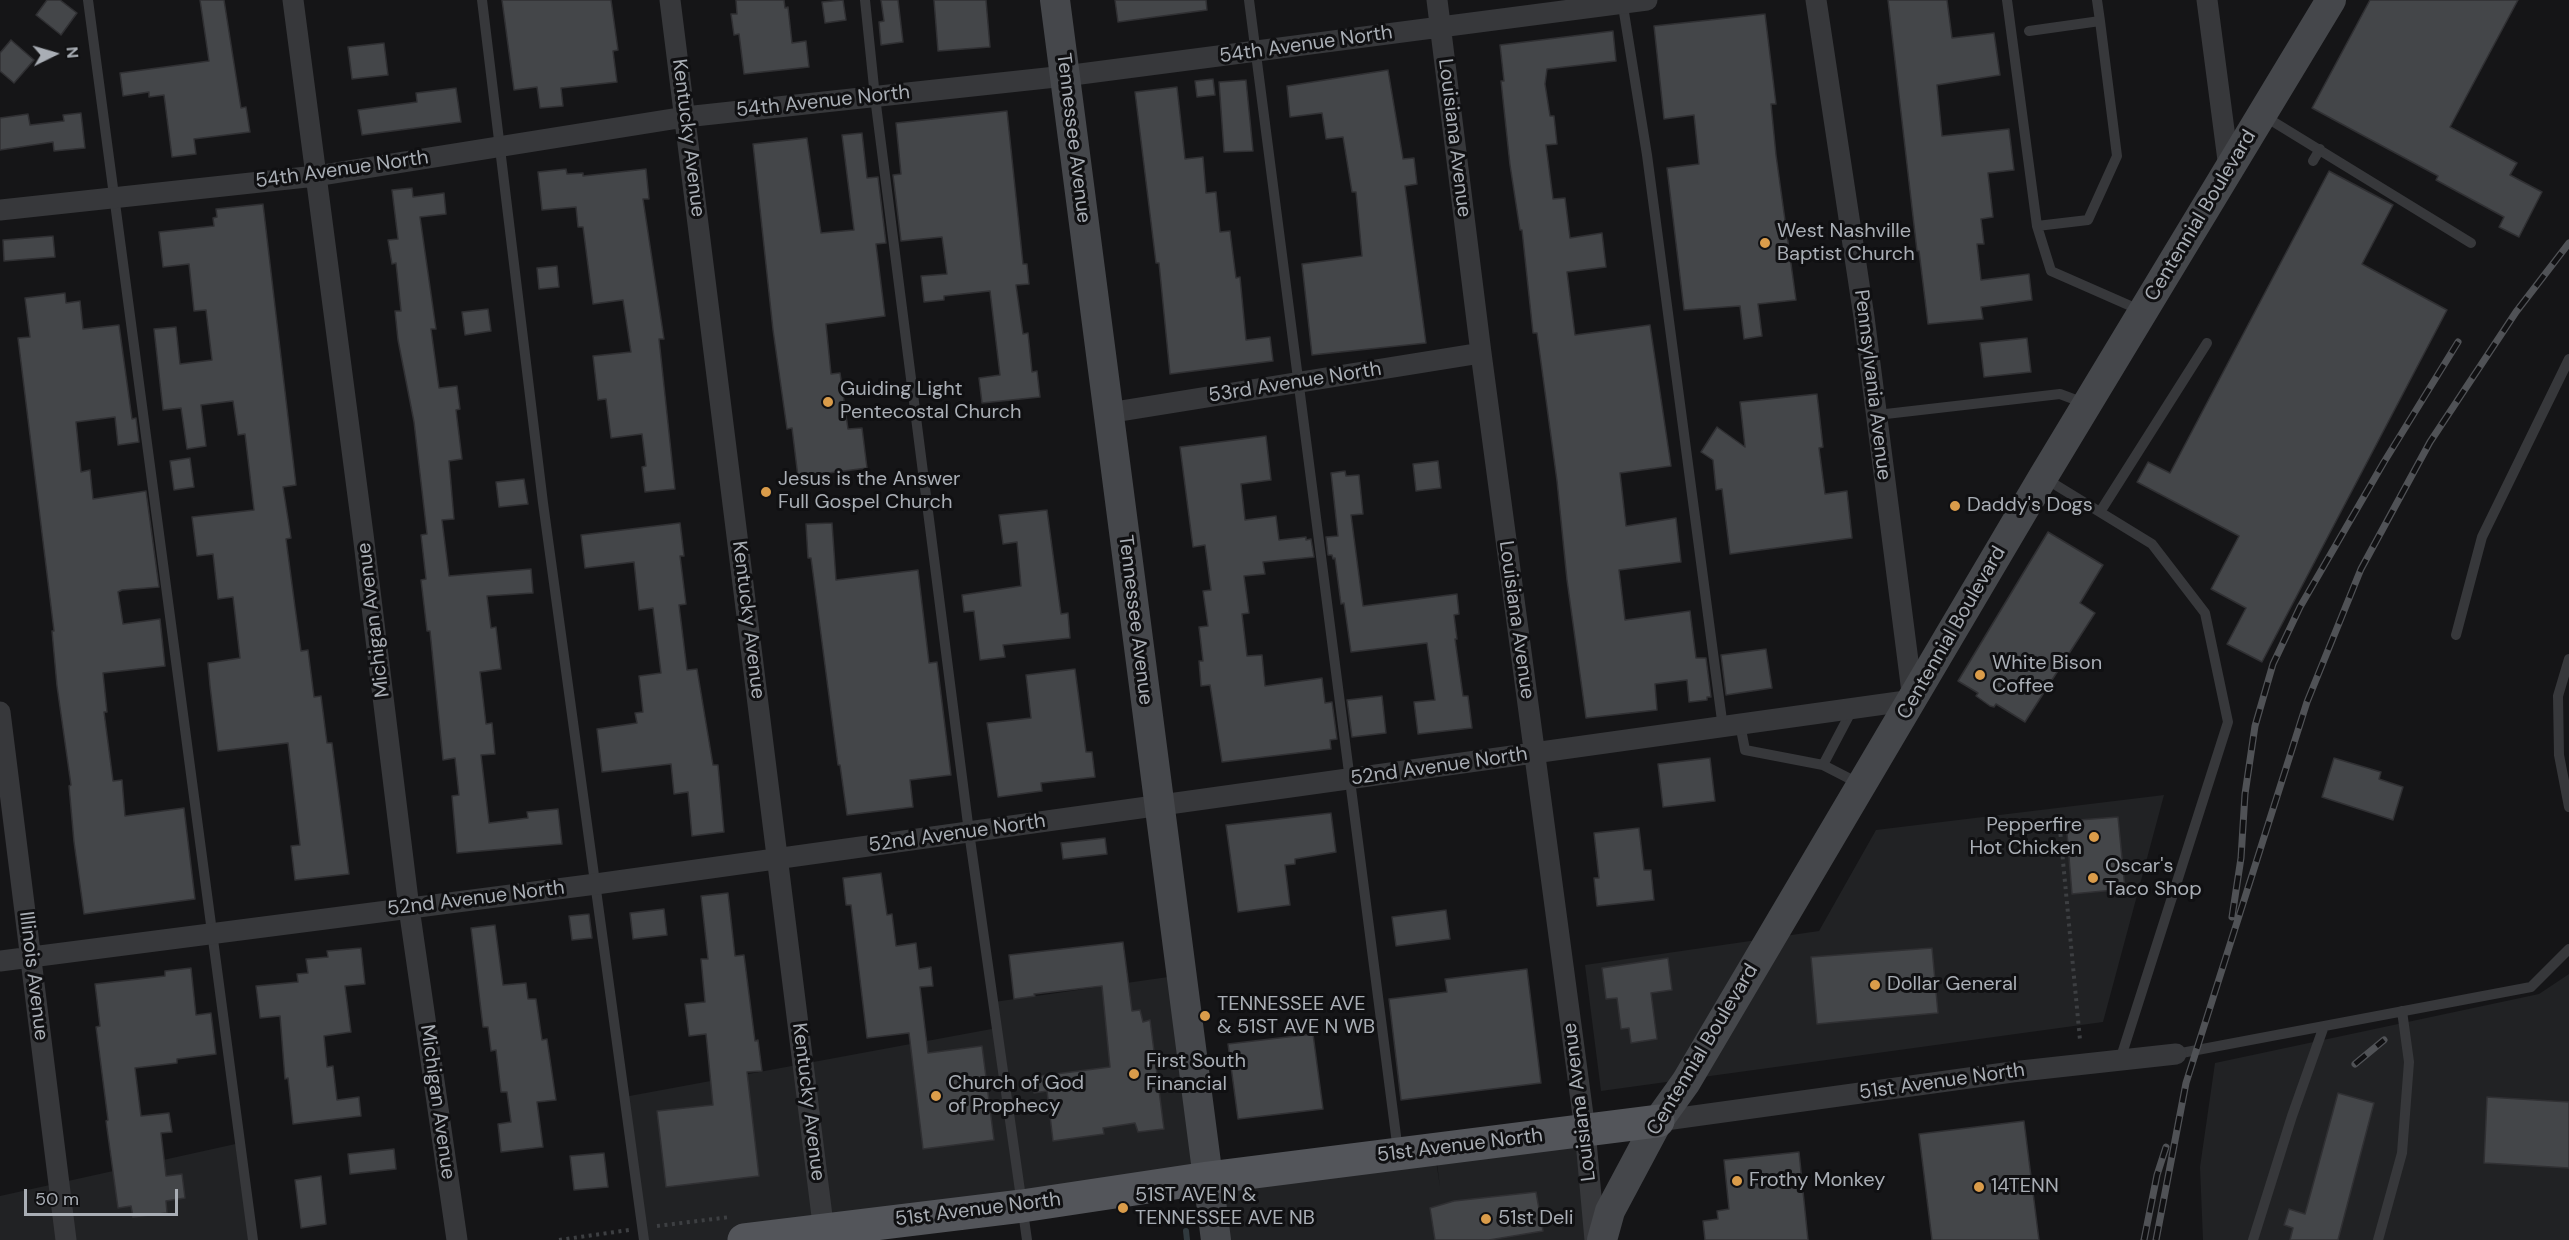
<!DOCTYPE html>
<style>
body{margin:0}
#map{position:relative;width:2569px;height:1240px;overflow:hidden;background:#151517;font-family:"DM Sans",sans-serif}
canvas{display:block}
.north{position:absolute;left:24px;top:24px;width:60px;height:60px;-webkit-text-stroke:4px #101012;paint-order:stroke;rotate:85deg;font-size:16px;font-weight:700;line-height:24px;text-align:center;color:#a9aeb5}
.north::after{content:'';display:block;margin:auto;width:21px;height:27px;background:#a9aeb5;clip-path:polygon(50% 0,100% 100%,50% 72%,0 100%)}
.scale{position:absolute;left:24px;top:1189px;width:154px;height:27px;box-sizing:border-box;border:3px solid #a9aeb5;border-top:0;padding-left:8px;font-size:18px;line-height:21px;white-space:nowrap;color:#a9aeb5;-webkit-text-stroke:4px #101012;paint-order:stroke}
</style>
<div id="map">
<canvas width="2569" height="1240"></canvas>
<div class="north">N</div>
<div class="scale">50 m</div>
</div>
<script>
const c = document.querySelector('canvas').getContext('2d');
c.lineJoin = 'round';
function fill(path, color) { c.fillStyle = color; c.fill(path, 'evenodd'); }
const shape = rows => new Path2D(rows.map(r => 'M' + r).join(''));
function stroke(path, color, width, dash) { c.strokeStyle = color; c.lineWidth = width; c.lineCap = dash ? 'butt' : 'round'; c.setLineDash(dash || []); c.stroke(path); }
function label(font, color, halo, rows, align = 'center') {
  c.font = font + ' "DM Sans",sans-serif'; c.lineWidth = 6; c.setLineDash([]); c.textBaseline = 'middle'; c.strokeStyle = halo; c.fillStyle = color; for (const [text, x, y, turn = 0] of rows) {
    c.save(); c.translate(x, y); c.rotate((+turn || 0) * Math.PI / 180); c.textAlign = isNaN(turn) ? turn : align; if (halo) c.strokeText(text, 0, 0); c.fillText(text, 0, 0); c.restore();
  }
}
fill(shape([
 [2164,795,2103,1022,1601,1091,1585,965,1819,931,1876,830],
 [2569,974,2569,1240,2203,1240,2200,1167,2215,1063,2539,994],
 [1182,975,1208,1177,1435,1154,1440,1187,1436,1155,1585,1138,1601,1240,1216,1240,1208,1178,744,1240,644,1240,624,1097,997,1028,994,1002],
 [240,1143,253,1240,0,1240,0,1196]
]), '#212224');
stroke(shape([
 [1186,1231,1187,1240]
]), '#30393e', 6);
const building = shape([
 [47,0,60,0,77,13,61,35,36,15,47,0],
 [200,0,224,0,241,108,246,107,250,132,194,139,196,154,172,157,164,95,149,97,149,92,123,96,120,73,209,61,200,0],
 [502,0,611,0,618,50,613,51,617,82,561,88,563,106,540,108,537,87,514,90,502,0],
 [736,0,784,0,785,8,788,7,792,43,806,41,809,67,744,74,739,34,734,35,731,14,737,14,736,0],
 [843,0,846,20,825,23,822,2,843,0],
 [881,0,898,0,903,42,881,45,879,22,884,21,881,0],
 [934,0,986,0,990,47,938,51,934,0],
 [1115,0,1206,0,1207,10,1118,22,1115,0],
 [1888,0,1947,0,1952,38,1994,33,2000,75,1937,85,1942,136,2009,129,2014,170,1988,173,1993,217,1981,219,1984,244,1977,244,1981,280,2029,274,2032,300,1981,307,1983,319,1928,324,1919,251,1917,251,1888,0],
 [2370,0,2518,0,2450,127,2517,163,2510,175,2542,192,2519,237,2499,227,2504,217,2436,180,2438,176,2312,108,2370,0],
 [1765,14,1776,104,1771,104,1776,155,1796,300,1758,304,1762,336,1744,339,1740,306,1684,310,1667,168,1699,164,1694,115,1664,119,1654,26,1765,14],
 [1613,31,1616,61,1547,69,1545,84,1550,116,1554,116,1557,144,1546,145,1553,199,1565,198,1570,238,1602,233,1606,267,1567,272,1575,335,1650,325,1671,466,1620,473,1626,526,1676,518,1681,562,1619,570,1625,620,1690,611,1696,658,1706,658,1711,697,1707,697,1707,700,1689,702,1687,680,1655,684,1657,710,1586,718,1567,580,1557,481,1537,333,1533,333,1522,230,1520,230,1510,165,1501,81,1504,81,1500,45,1613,31],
 [11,40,34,60,14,83,0,71,0,53,11,40],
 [384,43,388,75,352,79,348,47,384,43],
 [1388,70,1403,159,1414,158,1417,184,1405,186,1426,343,1312,355,1302,264,1362,256,1356,192,1352,192,1343,137,1326,139,1322,113,1290,117,1287,86,1388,70],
 [1213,79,1215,95,1197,97,1195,81,1213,79],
 [1246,80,1253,151,1224,152,1219,82,1246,80],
 [1177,87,1185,159,1203,157,1206,193,1216,192,1220,232,1230,231,1236,278,1240,277,1246,340,1270,337,1273,361,1170,374,1159,263,1156,263,1135,92,1177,87],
 [456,88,461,122,362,135,358,110,417,102,416,93,456,88],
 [1007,111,1023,264,1027,264,1029,284,1016,285,1023,334,1028,333,1032,372,1037,371,1040,397,982,403,979,378,1000,375,990,291,944,296,944,300,924,302,921,276,947,274,942,237,901,241,893,175,901,174,896,123,1007,111],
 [81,113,85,148,54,151,53,142,0,150,0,118,28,114,30,125,64,121,63,115,81,113],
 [862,133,867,178,878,177,886,243,876,244,885,316,826,324,831,374,840,373,848,429,862,428,867,468,798,477,792,428,787,429,773,330,753,144,807,138,821,233,854,230,842,135,862,133],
 [566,169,567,174,583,173,583,176,646,169,649,199,643,199,664,339,659,339,675,489,645,492,642,467,646,466,642,434,611,438,606,399,598,400,593,356,631,352,623,300,593,304,583,227,578,227,576,207,542,210,538,172,566,169],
 [2329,171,2393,205,2362,264,2447,310,2262,662,2227,644,2246,608,2211,589,2239,536,2137,482,2148,462,2170,473,2329,171],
 [412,188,413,197,444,193,446,214,420,217,436,329,431,329,439,388,457,386,460,409,456,410,462,459,449,461,454,519,442,520,449,576,531,569,533,593,487,596,491,628,496,627,501,669,480,672,486,724,492,723,495,754,481,755,489,823,528,818,527,812,558,809,562,844,457,853,452,796,459,795,455,758,443,760,430,631,427,631,421,580,426,579,421,535,427,534,414,422,398,340,395,311,401,311,396,263,392,264,388,240,398,239,392,190,412,188],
 [263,204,296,485,283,487,291,538,286,539,295,607,301,651,308,650,314,697,321,696,327,743,332,743,349,874,295,880,291,846,300,845,288,743,218,751,210,686,208,663,240,658,233,597,218,599,213,554,197,556,192,517,254,510,245,434,238,435,233,401,201,405,206,446,187,449,181,408,163,410,154,329,176,327,180,364,212,360,206,310,194,311,189,264,163,267,159,232,214,226,213,218,217,217,216,209,263,204],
 [53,236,55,257,4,261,3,240,53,236],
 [557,266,559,287,539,289,537,268,557,266],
 [65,293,66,303,80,301,83,329,119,325,132,419,136,418,139,442,118,445,115,417,76,422,81,472,90,470,93,499,146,491,159,587,122,590,118,592,123,624,160,619,165,666,103,673,107,712,104,712,113,781,122,780,125,816,184,808,195,899,84,914,74,842,69,786,71,785,57,686,52,631,54,631,18,338,30,337,25,298,65,293],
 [488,309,491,331,465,335,462,312,488,309],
 [2027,338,2031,372,1984,377,1980,343,2027,338],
 [1817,394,1823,447,1819,448,1825,494,1847,491,1852,538,1730,554,1722,489,1716,490,1713,460,1701,452,1717,427,1745,447,1740,402,1817,394],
 [1266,436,1271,480,1241,484,1245,520,1276,516,1279,540,1306,537,1306,540,1311,539,1314,557,1263,562,1265,574,1244,576,1249,613,1242,614,1247,656,1262,655,1265,686,1322,678,1325,703,1332,702,1337,739,1330,740,1331,749,1222,762,1210,685,1201,686,1199,661,1203,661,1199,627,1208,626,1203,591,1211,590,1205,545,1193,547,1180,447,1266,436],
 [190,458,194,487,174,490,170,461,190,458],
 [1438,461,1441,488,1416,491,1413,464,1438,461],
 [1345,471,1346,476,1359,475,1363,514,1351,515,1363,606,1457,594,1459,614,1454,615,1457,639,1455,639,1463,696,1468,696,1472,728,1418,734,1414,702,1435,700,1427,643,1351,652,1344,603,1341,604,1335,558,1333,559,1332,555,1328,555,1326,537,1338,536,1331,473,1345,471],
 [524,479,528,504,499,507,496,482,524,479],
 [1047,510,1061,614,1068,613,1070,638,1003,645,1005,657,980,660,974,611,964,612,962,595,1021,586,1017,542,1003,544,999,515,1047,510],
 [680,523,684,556,680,556,686,604,679,605,687,670,697,669,713,765,718,765,724,832,692,836,688,792,674,794,671,764,602,772,597,729,637,723,635,713,643,712,639,676,661,673,653,608,639,610,634,562,585,568,581,535,680,523],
 [832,523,836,580,918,570,929,663,937,662,951,775,910,780,913,807,847,815,840,765,838,765,811,558,808,558,806,524,832,523],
 [2048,532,2103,565,2080,603,2095,613,2025,722,1996,704,1994,707,1990,706,1976,696,1978,693,1958,681,2048,532],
 [1766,649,1772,688,1726,695,1721,655,1766,649],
 [1075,669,1086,752,1092,752,1095,777,1041,783,1042,791,998,797,987,723,1031,718,1026,675,1075,669],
 [1382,696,1386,733,1352,737,1347,700,1382,696],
 [1710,758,1715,801,1663,807,1658,764,1710,758],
 [2334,758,2381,772,2379,779,2403,787,2393,820,2322,797,2334,758],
 [1331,813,1336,852,1295,859,1295,864,1285,865,1290,905,1238,912,1226,825,1331,813],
 [2118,817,2125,889,2072,894,2066,821,2118,817],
 [1639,828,1644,870,1651,870,1654,900,1597,906,1594,878,1599,878,1594,833,1639,828],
 [1105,838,1107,854,1063,859,1061,843,1105,838],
 [881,873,887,915,892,914,896,946,916,943,919,969,931,967,933,986,920,987,928,1053,982,1046,994,1140,923,1149,909,1033,867,1038,851,905,846,905,843,878,881,873],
 [728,893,735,956,744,955,755,1041,758,1040,762,1071,747,1072,759,1176,666,1187,657,1111,713,1105,706,1034,689,1036,685,1004,705,1002,701,959,708,959,701,896,728,893],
 [664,909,667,935,633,939,630,913,664,909],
 [1446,910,1450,939,1396,946,1392,917,1446,910],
 [589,914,592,938,572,940,569,916,589,914],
 [495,925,503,985,526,983,528,999,536,999,542,1040,547,1039,556,1100,537,1102,543,1147,501,1152,498,1124,511,1122,507,1092,501,1092,496,1050,491,1051,488,1027,483,1027,471,928,495,925],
 [1123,942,1132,1011,1140,1010,1143,1022,1150,1020,1164,1129,1138,1132,1135,1123,1103,1128,1104,1134,1053,1141,1047,1091,1034,1093,1032,1077,1110,1067,1102,986,1034,994,1035,996,1014,999,1009,955,1123,942],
 [361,948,365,984,345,986,351,1032,324,1036,327,1067,333,1066,337,1100,359,1097,361,1116,293,1124,288,1078,285,1079,280,1016,260,1018,256,986,298,982,297,974,308,973,306,959,328,957,327,951,361,948],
 [1932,948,1938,1013,1817,1024,1811,957,1932,948],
 [1668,958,1672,990,1651,993,1657,1039,1631,1043,1629,1028,1621,1029,1617,998,1606,999,1602,968,1668,958],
 [191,968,196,1015,211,1013,216,1054,177,1059,177,1063,135,1068,141,1116,169,1113,172,1132,161,1133,166,1176,182,1174,185,1198,166,1201,167,1213,133,1217,131,1206,118,1208,106,1121,108,1120,96,1027,100,1026,95,984,165,976,165,971,191,968],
 [1527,969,1541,1083,1401,1100,1389,999,1447,992,1445,979,1527,969],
 [1313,1034,1323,1109,1238,1119,1228,1044,1313,1034],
 [2338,1093,2374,1103,2338,1240,2290,1240,2293,1228,2284,1225,2289,1209,2305,1214,2338,1093],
 [2487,1097,2569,1102,2569,1168,2484,1163,2487,1097],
 [2024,1121,2039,1240,1932,1240,1919,1134,2024,1121],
 [394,1149,396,1169,350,1174,348,1154,394,1149],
 [1799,1152,1808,1240,1705,1240,1703,1221,1718,1219,1717,1211,1729,1209,1724,1160,1799,1152],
 [604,1153,608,1187,574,1190,570,1156,604,1153],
 [321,1176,326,1224,301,1228,295,1180,321,1176],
 [1536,1192,1543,1231,1489,1240,1435,1240,1430,1208,1454,1201,1536,1192]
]);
fill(building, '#444649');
stroke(building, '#303033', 1.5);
stroke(shape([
 [2059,819,2080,1040],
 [657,1226,730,1217],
 [559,1240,629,1230]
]), '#3d3f42', 4, [3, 4.5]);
stroke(shape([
 [88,0,253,1240],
 [482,0,543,503,644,1240],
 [865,0,875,97,969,832,1027,1240],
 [1249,0,1398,1151],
 [1622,0,1647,155,1723,728],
 [2007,0,2037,226,2051,271,2142,311],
 [2097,0,2100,21],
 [2029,31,2100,21,2117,156,2088,220,2037,226],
 [2264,116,2471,243],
 [2313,161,2320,149],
 [1877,415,2060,394,2084,403],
 [2046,479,2152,544,2205,613,2228,722,2120,1060],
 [2100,512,2207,343],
 [2456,635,2482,537,2569,359],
 [2569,659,2558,696,2559,755,2569,807],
 [1852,710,1823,765,1860,784],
 [1740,724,1745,750,1823,765],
 [2176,1054,2531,987,2569,949],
 [2253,1240,2292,1116,2324,1026],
 [2378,1240,2402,1153,2409,1062,2402,1011]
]), '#37383b', 10);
stroke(shape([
 [293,0,363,534,409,908,457,1240],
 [670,0,825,1240],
 [1437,0,1481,353,1585,1130,1595,1240],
 [2207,0,2229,168],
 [0,210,316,176,685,117,1065,76,1647,0],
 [1108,413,1481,353],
 [0,712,66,1240],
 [0,961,596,884,1913,700,1864,317,1816,0],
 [1658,1121,2012,1072,2176,1054]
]), '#37383b', 21);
stroke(shape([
 [1055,0,1216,1240],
 [1602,1240,1610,1211,1658,1121,1686,1082,2043,477,2331,0]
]), '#45474b', 30);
stroke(shape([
 [744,1240,1022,1206,1208,1178,1658,1121]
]), '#53555a', 33);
const rail = shape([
 [2232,917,2241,858,2245,794,2255,726,2273,664,2300,607,2384,462,2458,342],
 [2355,1064,2384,1040],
 [2144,1240,2157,1175,2166,1147],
 [2156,1240,2186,1083,2307,702,2361,569,2430,442,2516,312,2569,243]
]);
stroke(rail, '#505256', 7);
stroke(rail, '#101012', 4.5, [14]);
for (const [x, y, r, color] of [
 [1765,243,6,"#da9c4a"],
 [828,402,6,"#da9c4a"],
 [766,492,6,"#da9c4a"],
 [1955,506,6,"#da9c4a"],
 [1980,675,6,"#da9c4a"],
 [2094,837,6,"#da9c4a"],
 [2093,878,6,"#da9c4a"],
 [1875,985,6,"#da9c4a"],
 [1205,1016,6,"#da9c4a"],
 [1134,1074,6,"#da9c4a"],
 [936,1096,6,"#da9c4a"],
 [1737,1181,6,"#da9c4a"],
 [1979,1187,6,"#da9c4a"],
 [1123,1208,6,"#da9c4a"],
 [1486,1219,6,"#da9c4a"]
]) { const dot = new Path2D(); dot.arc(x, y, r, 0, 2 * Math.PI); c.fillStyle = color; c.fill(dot); stroke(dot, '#101012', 2); }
label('20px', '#a9aeb5', '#101012', [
 ["54th Avenue North",1306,45,-8],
 ["54th Avenue North",823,102,-6],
 ["Kentucky Avenue",688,138,83],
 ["Tennessee Avenue",1073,138,83],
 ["Louisiana Avenue",1454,138,83],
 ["54th Avenue North",342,170,-8],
 ["Centennial Boulevard",2201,216,-59],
 ["53rd Avenue North",1295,383,-9],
 ["Pennsylvania Avenue",1872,385,83],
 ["Michigan Avenue",374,620,-97],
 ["Kentucky Avenue",748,620,83],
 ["Tennessee Avenue",1135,620,83],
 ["Louisiana Avenue",1516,620,82],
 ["Centennial Boulevard",1952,633,-60],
 ["52nd Avenue North",1439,767,-8],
 ["52nd Avenue North",957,834,-8],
 ["52nd Avenue North",476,899,-7],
 ["Illinois Avenue",33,976,83],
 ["Centennial Boulevard",1703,1050,-59],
 ["51st Avenue North",1942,1082,-8],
 ["Michigan Avenue",437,1102,82],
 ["Kentucky Avenue",808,1102,83],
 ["Louisiana Avenue",1580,1102,-97],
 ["51st Avenue North",1460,1146,-7],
 ["51st Avenue North",978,1210,-7]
]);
label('20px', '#a9aeb5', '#101012', [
 ["West Nashville",1777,232],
 ["Baptist Church",1777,255],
 ["Guiding Light",840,390],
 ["Pentecostal Church",840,413],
 ["Jesus is the Answer",778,480],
 ["Full Gospel Church",778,503],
 ["Daddy's Dogs",1967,506],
 ["White Bison",1992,664],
 ["Coffee",1992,687],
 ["Pepperfire",2082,826,"right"],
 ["Hot Chicken",2082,849,"right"],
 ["Oscar's",2105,867],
 ["Taco Shop",2105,890],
 ["Dollar General",1887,985],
 ["TENNESSEE AVE",1217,1005],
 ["& 51ST AVE N WB",1217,1028],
 ["First South",1146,1062],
 ["Financial",1146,1085],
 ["Church of God",948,1084],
 ["of Prophecy",948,1107],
 ["Frothy Monkey",1749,1181],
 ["14TENN",1991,1187],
 ["51ST AVE N &",1135,1196],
 ["TENNESSEE AVE NB",1135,1219],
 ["51st Deli",1498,1219]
], 'left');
</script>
